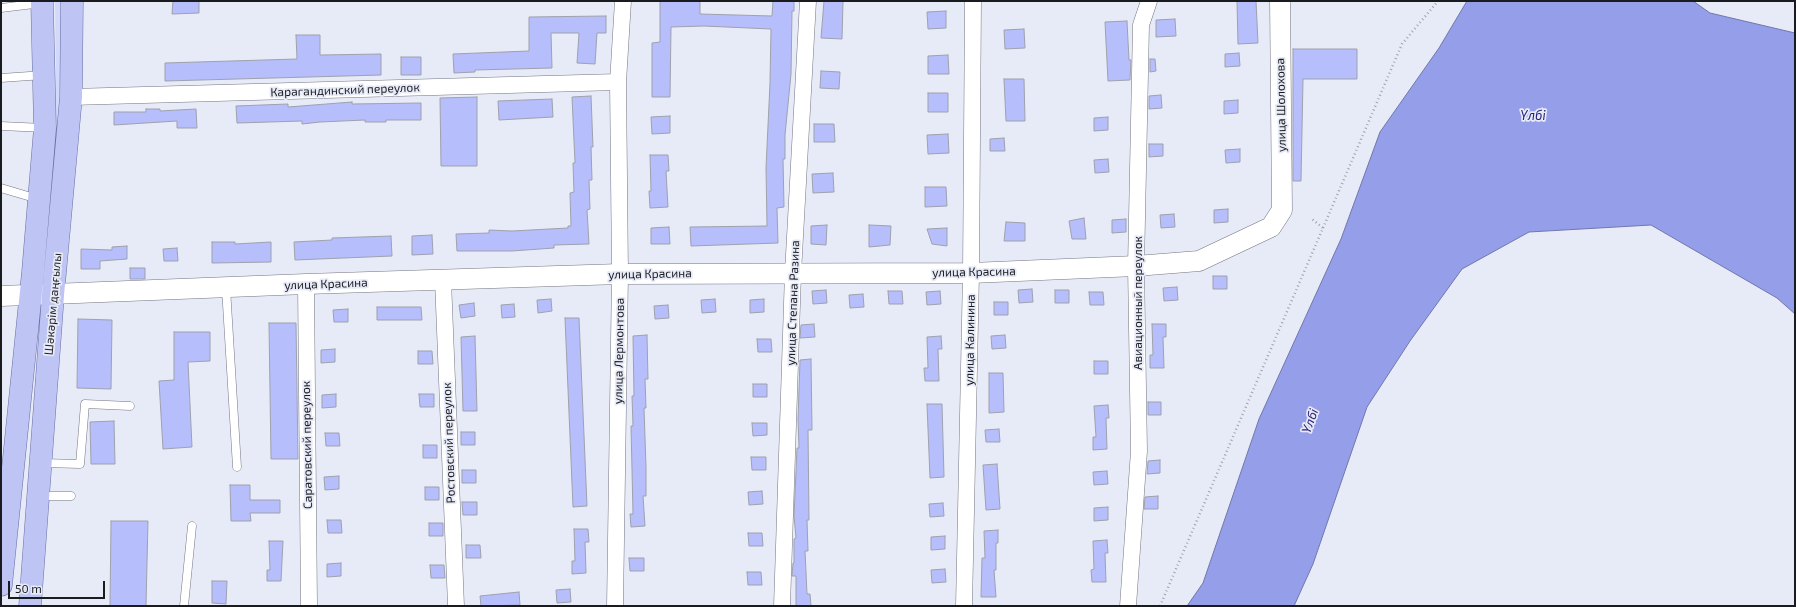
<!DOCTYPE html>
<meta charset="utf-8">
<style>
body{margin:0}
#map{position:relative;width:1796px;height:607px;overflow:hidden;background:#e7eaf7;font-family:"Exo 2",sans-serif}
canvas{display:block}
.frame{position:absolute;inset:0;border:2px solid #1a1b1f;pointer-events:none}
.scale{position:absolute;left:8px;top:581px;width:97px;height:18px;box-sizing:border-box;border:2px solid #1a1b1f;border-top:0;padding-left:5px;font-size:12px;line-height:14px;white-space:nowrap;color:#1a1b1f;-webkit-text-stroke:3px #e7eaf7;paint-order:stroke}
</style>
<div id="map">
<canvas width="1796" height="607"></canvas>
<div class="frame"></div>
<div class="scale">50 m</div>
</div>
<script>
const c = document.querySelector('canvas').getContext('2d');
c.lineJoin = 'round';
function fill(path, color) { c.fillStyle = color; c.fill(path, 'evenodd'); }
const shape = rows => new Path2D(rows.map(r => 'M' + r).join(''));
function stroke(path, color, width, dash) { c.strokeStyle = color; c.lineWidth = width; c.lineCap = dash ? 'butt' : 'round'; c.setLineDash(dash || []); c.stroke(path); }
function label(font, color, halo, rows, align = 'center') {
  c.font = font + ' "Exo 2",sans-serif'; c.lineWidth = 3.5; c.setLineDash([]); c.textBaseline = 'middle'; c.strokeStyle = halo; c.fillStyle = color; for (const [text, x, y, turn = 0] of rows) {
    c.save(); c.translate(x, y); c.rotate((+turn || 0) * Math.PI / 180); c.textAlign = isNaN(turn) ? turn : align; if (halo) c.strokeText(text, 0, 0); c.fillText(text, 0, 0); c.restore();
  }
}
fill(shape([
 [55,1,61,1,63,76,49,261,42,262,53,149,56,76]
]), '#d3d9fb');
const water = shape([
 [1467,1,1693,1,1710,13,1795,33,1795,314,1777,298,1651,225,1529,232,1462,269,1410,341,1367,407,1313,564,1294,606,1187,606,1203,583,1259,419,1341,239,1380,132,1439,48,1467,1]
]);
fill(water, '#959ee8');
stroke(water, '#7077ac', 1);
const building = shape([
 [173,1,199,1,199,13,172,14,173,1],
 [660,1,700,1,700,14,772,16,773,1,794,1,794,11,792,11,791,74,785,135,785,159,783,159,784,207,777,208,778,243,691,246,690,227,767,226,766,168,770,83,771,29,704,26,671,27,670,97,652,97,652,43,660,42,660,1],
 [824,1,843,1,842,39,821,38,824,1],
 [1237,1,1256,1,1258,43,1238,44,1237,1],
 [946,11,946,28,928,29,927,12,946,11],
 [606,16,606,33,597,33,595,64,577,63,579,33,551,33,552,68,475,70,475,72,454,73,453,54,529,51,529,17,606,16],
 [1175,19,1176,36,1156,37,1156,20,1175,19],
 [1127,21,1129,60,1131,60,1130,80,1108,81,1105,22,1127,21],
 [1024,29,1025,48,1005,49,1004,30,1024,29],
 [296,35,320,35,320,55,381,54,381,75,165,81,165,63,297,59,296,35],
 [1293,49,1357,49,1357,79,1303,79,1301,181,1293,181,1293,49],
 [1239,53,1240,66,1225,67,1225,54,1239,53],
 [948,55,949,74,928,74,928,56,948,55],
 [401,57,421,57,421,75,401,75,401,57],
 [1150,59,1155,59,1156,71,1150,72,1150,59],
 [821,71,840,72,839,89,820,88,821,71],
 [1004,79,1024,79,1025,121,1006,121,1004,79],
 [928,93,948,93,948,112,928,112,928,93],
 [1161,95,1162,108,1149,109,1149,96,1161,95],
 [591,96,593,147,591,147,592,180,589,180,590,209,587,210,589,244,554,245,554,248,512,251,457,251,456,234,489,233,489,230,512,231,568,228,568,226,571,226,570,193,574,192,573,163,575,163,572,97,591,96],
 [477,97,477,166,441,166,440,98,477,97],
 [552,99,553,117,499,120,498,101,552,99],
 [1238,100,1238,113,1224,114,1224,101,1238,100],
 [352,102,352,104,421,103,421,120,386,120,386,122,365,122,365,120,320,122,302,124,302,121,237,123,236,106,288,104,288,107,352,102],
 [146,109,160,109,160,111,196,109,197,128,177,128,177,121,114,125,114,112,146,112,146,109],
 [670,116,670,133,652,134,651,117,670,116],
 [1108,117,1108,130,1094,131,1094,118,1108,117],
 [814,124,834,124,835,142,814,142,814,124],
 [948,134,949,153,928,154,927,135,948,134],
 [1004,138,1005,151,990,151,990,139,1004,138],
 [1149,144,1163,144,1163,156,1149,157,1149,144],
 [1240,149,1240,162,1226,163,1225,150,1240,149],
 [650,155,668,155,669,171,666,171,668,207,650,208,649,191,651,191,650,155],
 [1108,159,1109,172,1095,173,1094,160,1108,159],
 [833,173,834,192,813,193,812,174,833,173],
 [925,187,946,187,947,206,925,207,925,187],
 [1228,209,1228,222,1214,223,1214,210,1228,209],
 [1174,214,1175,227,1161,228,1160,215,1174,214],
 [1084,218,1086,239,1072,239,1069,221,1084,218],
 [1126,219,1126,232,1112,233,1112,220,1126,219],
 [1006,222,1025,223,1025,241,1004,241,1006,222],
 [827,225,826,245,811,244,811,226,827,225],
 [869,225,891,226,890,245,869,247,869,225],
 [669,227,670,244,651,244,651,228,669,227],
 [947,228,947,246,932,244,927,229,947,228],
 [432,235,433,254,412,255,412,236,432,235],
 [391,236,392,256,295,260,294,242,332,240,332,238,391,236],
 [212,242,235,242,235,244,271,242,271,262,212,263,212,242],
 [127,246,127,259,100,261,100,269,81,269,81,249,112,250,112,247,127,246],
 [177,248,178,261,164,261,163,249,177,248],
 [130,268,145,268,145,279,130,279,130,268],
 [1213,276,1227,276,1227,289,1213,289,1213,276],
 [1177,287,1178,300,1164,301,1163,288,1177,287],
 [1032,289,1033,302,1019,303,1018,290,1032,289],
 [826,290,827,303,813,304,812,291,826,290],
 [1055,290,1069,290,1069,303,1055,303,1055,290],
 [888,291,902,291,903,304,889,304,888,291],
 [940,291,941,304,927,305,926,292,940,291],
 [1089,292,1103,292,1104,305,1090,305,1089,292],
 [863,294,864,307,850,308,849,295,863,294],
 [551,299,552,311,538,313,537,300,551,299],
 [715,299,716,312,702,313,701,300,715,299],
 [764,299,764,312,750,313,750,300,764,299],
 [994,302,1008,302,1008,315,994,315,994,302],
 [474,303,475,316,461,318,459,305,474,303],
 [514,304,515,317,502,318,501,305,514,304],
 [668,305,669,318,655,319,654,306,668,305],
 [377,307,421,307,422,320,377,320,377,307],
 [348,309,348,322,334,322,333,310,348,309],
 [565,318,579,318,587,506,573,507,565,318],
 [78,319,112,320,111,389,77,388,78,319],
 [269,323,296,323,298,459,271,459,269,323],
 [814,324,815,337,800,338,801,325,814,324],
 [1152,324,1166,324,1166,337,1163,337,1164,368,1150,368,1150,355,1153,355,1152,324],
 [174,332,210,332,210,361,188,362,192,447,163,449,159,381,174,380,174,332],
 [647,335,648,379,645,379,646,408,644,408,646,467,646,496,643,496,645,526,631,527,630,514,633,514,631,426,633,426,632,396,634,396,633,336,647,335],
 [1005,335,1006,348,992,349,991,336,1005,335],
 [475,336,477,411,463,411,461,337,475,336],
 [941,336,942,349,938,349,939,381,925,381,924,368,928,368,927,337,941,336],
 [757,339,771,339,772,352,758,352,757,339],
 [335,349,335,362,321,363,321,350,335,349],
 [418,351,432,351,433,364,418,364,418,351],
 [811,359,812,430,808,430,809,520,807,520,808,551,805,551,807,594,810,594,811,606,796,606,796,576,792,576,793,563,794,563,794,539,796,538,794,516,797,448,799,448,798,419,800,360,811,359],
 [1094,361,1108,361,1108,374,1094,374,1094,361],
 [989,373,1003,373,1004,412,989,413,989,373],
 [753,384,767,384,767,397,753,397,753,384],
 [336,394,336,407,322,408,322,395,336,394],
 [419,394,434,394,434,407,420,407,419,394],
 [1148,402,1161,402,1161,415,1148,415,1148,402],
 [927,404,942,404,944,477,930,478,927,404],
 [1108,405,1109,418,1106,418,1107,449,1093,450,1093,437,1096,437,1094,406,1108,405],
 [114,421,115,464,91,464,90,422,114,421],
 [752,423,767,423,767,435,753,436,752,423],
 [999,429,1000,442,986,442,985,430,999,429],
 [461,432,475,432,475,445,461,445,461,432],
 [325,433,339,433,340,446,326,446,325,433],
 [423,445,437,445,437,458,423,458,423,445],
 [751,457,766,457,766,470,752,470,751,457],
 [1160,460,1160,473,1147,474,1148,461,1160,460],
 [997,464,1000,509,986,510,983,465,997,464],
 [462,470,476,470,476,483,462,483,462,470],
 [1107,471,1108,484,1094,485,1093,472,1107,471],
 [339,476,339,489,325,490,324,477,339,476],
 [230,485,250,485,250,500,280,500,280,513,250,513,251,521,231,521,230,485],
 [425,487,439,487,439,500,425,500,425,487],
 [762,491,763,504,749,505,748,492,762,491],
 [1158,496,1158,509,1144,509,1145,497,1158,496],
 [462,502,477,502,477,515,463,515,462,502],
 [943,503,944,516,930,517,929,504,943,503],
 [1108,507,1108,520,1094,521,1094,508,1108,507],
 [327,520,341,520,342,533,328,533,327,520],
 [111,521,148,521,146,606,110,606,111,521],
 [429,523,443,523,443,536,429,536,429,523],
 [574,529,588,529,589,542,585,542,586,573,572,574,572,561,575,561,574,529],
 [998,530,998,543,996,543,996,570,994,570,996,597,981,597,982,558,985,558,984,531,998,530],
 [748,533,762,533,763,546,749,546,748,533],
 [945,536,945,549,931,550,931,537,945,536],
 [1107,540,1108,553,1105,553,1106,582,1092,582,1091,570,1094,569,1093,541,1107,540],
 [269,541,283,541,281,581,267,581,267,570,270,570,269,541],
 [466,545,480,545,481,558,466,558,466,545],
 [629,558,644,558,644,571,630,571,629,558],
 [341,563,341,576,327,577,327,564,341,563],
 [430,565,444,565,445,578,431,578,430,565],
 [945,569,946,582,932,583,931,570,945,569],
 [747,572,761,572,762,585,748,585,747,572],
 [212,581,227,581,226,604,212,603,212,581],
 [570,589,571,602,557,603,556,590,570,589],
 [519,592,520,605,481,606,480,596,519,592]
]);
fill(building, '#b6befb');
stroke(building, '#9ea1ad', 1);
const service = shape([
 [1,8,42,3],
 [1,78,44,75],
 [1,126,44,128],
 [1,188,38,199],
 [226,288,237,467],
 [42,463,80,464,85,404,130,406],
 [39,496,71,496],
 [184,606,192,526]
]);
const minor = shape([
 [71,97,618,82],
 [443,280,456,606],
 [306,284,309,606],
 [615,606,620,274,618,82,623,1],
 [782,606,793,273,808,1],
 [964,606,971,273,973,1],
 [1128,606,1139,451,1136,266,1141,25,1149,1]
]);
const tertiary = shape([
 [1,296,306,284,620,274,971,273,1136,266,1199,261,1271,227,1282,210,1280,1]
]);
const primary = shape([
 [1,585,33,272,45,128,42,1],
 [30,606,53,295,71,97,72,1]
]);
stroke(service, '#747682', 9);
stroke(minor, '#747682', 17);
stroke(tertiary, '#747682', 21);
stroke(primary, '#686fa4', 23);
stroke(shape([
 [1323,228,1402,44,1438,1],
 [1160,606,1323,228,1312,219]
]), '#a2a4ae', 2.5, [1, 3]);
stroke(service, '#fff', 8);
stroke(minor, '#fff', 16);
stroke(tertiary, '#fff', 20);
stroke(primary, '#bec4f3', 22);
label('12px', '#1a1b1f', '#e7eaf7', [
 ["Карагандинский переулок",345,90,-2],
 ["улица Шолохова",1281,105,-91],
 ["улица Красина",974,272,-1],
 ["улица Красина",650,274,-1],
 ["улица Красина",326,284,-2],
 ["улица Степана Разина",793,303,-88],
 ["Авиационный переулок",1138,303,-90],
 ["Шәкәрім даңғылы",53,304,-85],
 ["улица Калинина",970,340,-89],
 ["улица Лермонтова",619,351,-89],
 ["Ростовский переулок",449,443,-92],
 ["Саратовский переулок",307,445,-91]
]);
label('italic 13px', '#251f73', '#e7eaf7', [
 ["Үлбі",1533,116],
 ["Үлбі",1310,421,-70]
]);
</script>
